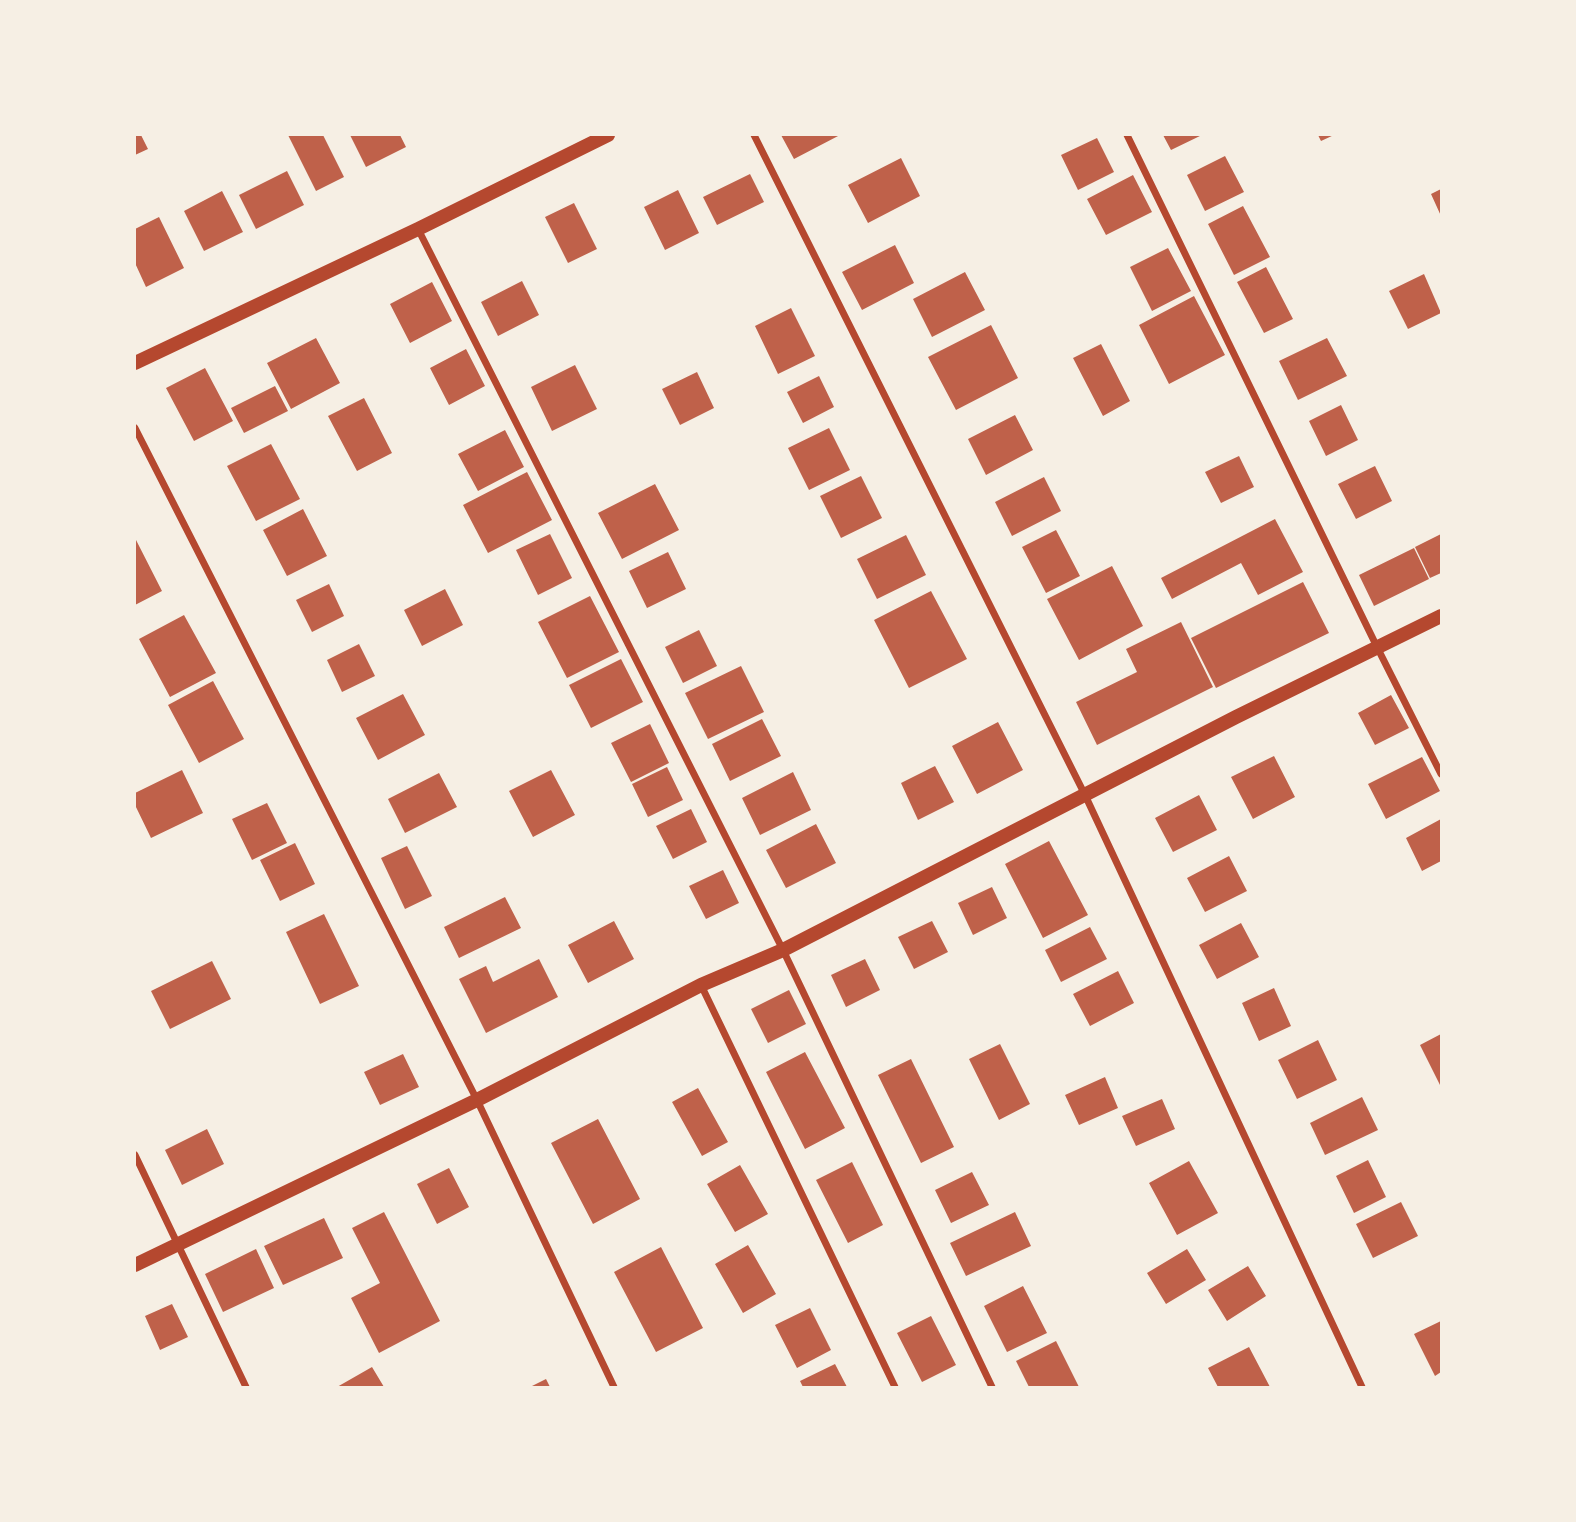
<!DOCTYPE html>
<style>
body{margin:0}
#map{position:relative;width:1576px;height:1522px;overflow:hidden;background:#f6efe4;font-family:"Exo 2",sans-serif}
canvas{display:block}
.frame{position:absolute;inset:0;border:136px solid #f6efe4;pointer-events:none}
</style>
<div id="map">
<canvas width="1576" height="1522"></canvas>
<div class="frame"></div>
</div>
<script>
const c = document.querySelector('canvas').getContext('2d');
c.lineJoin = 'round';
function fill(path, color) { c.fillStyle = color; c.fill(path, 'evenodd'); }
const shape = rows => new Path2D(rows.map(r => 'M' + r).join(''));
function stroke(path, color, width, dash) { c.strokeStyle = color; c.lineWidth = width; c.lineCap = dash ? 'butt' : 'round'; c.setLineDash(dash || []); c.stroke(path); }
fill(shape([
 [135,135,141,135,148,149,135,155],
 [288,135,323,135,344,177,316,191],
 [350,135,400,135,406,147,366,167],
 [781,135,840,135,794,159],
 [1163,135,1202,135,1171,150],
 [1318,135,1334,135,1321,141],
 [1097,138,1114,172,1078,190,1061,155],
 [1225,156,1244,192,1205,211,1187,175],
 [901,158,920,196,868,223,848,185],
 [287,171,304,205,256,229,239,195],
 [750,174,764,202,717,225,703,197],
 [1133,175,1152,212,1106,235,1087,199],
 [1441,189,1441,216,1431,194],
 [678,190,699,233,665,250,644,207],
 [222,191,243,232,204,251,184,211],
 [574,203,597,249,568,263,545,217],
 [1243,206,1270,257,1234,275,1208,224],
 [159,217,184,268,146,287,135,263,135,229],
 [895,245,914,283,862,310,842,272],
 [1168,248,1191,291,1152,311,1130,267],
 [1266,267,1293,319,1264,333,1237,282],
 [965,272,985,310,932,337,913,299],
 [1424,274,1441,313,1408,329,1389,291],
 [522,281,539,315,498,336,481,302],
 [432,282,452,321,410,343,390,304],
 [1194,296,1225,355,1169,384,1139,325],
 [791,308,815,356,778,374,755,326],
 [991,325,1018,378,956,410,928,357],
 [316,338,340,383,291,409,267,363],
 [1327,338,1347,376,1298,400,1279,361],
 [1101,344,1130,401,1103,416,1073,358],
 [466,349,485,386,449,405,430,368],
 [575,365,597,409,552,431,531,387],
 [205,368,233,421,194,441,166,388],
 [697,372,714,408,680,425,662,389],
 [819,376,834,407,803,423,787,392],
 [275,386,288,411,244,433,231,408],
 [364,398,392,453,357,471,328,416],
 [1341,405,1358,440,1326,456,1309,421],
 [1015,415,1033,450,986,475,968,439],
 [829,428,850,470,809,490,788,448],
 [505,430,524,467,478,491,458,454],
 [271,444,300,499,256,521,227,466],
 [1239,456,1254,487,1221,503,1205,472],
 [1375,466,1392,501,1356,519,1338,484],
 [527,472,552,520,488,553,463,505],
 [861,476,882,518,841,538,820,496],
 [1044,477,1061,511,1012,536,995,502],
 [655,484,679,530,622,559,598,513],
 [303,509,327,556,287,576,263,530],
 [1275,519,1303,572,1258,595,1241,563,1172,599,1161,578],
 [1056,530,1080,576,1046,593,1022,547],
 [550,534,572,578,538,595,516,550],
 [1441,534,1441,573,1430,578,1415,547],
 [906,535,926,575,877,599,857,559],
 [135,538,162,591,135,605],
 [1414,548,1429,579,1374,606,1359,575],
 [668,552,686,589,647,608,629,571],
 [1112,566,1143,626,1079,660,1047,599],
 [1303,582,1329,633,1216,688,1191,638],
 [329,584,344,616,312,632,296,600],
 [445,589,463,625,422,646,404,610],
 [931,591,967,659,909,688,874,620],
 [590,596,619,652,567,678,538,622],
 [184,615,216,673,170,697,139,639],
 [1181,622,1213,687,1097,745,1076,702,1137,672,1126,649],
 [699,630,717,666,683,683,665,647],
 [359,644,375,676,342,692,327,660],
 [621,659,643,702,591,728,569,685],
 [741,666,764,712,708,739,685,693],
 [213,681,244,739,199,763,168,705],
 [403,694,425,735,378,760,356,718],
 [1391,695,1409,728,1375,745,1358,713],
 [762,719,781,756,730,781,712,744],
 [998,722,1023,770,977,794,952,746],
 [650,724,669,763,631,782,611,743],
 [1274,756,1295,797,1253,819,1231,777],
 [1422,757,1440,791,1386,819,1368,784],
 [935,766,954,802,918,820,901,783],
 [667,767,683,800,648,817,632,784],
 [182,770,203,813,151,838,135,805,135,793],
 [551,770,575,815,533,837,509,791],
 [793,772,811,810,760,835,742,798],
 [439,773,457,807,405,833,388,799],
 [1199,795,1217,830,1173,852,1155,818],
 [267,803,287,843,252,860,232,819],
 [691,809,707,842,673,859,656,826],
 [1441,819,1441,861,1422,871,1406,838],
 [816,824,836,863,786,888,766,850],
 [1049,841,1088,915,1043,938,1005,864],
 [295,843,315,884,280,901,260,860],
 [407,846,432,896,405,909,381,858],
 [1229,856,1247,891,1205,912,1187,878],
 [723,870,739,903,706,919,689,886],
 [992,887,1007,918,973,935,958,903],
 [505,897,521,928,459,958,444,927],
 [324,914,359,986,320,1004,286,932],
 [614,921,634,959,588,983,568,945],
 [932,921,948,952,914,969,898,937],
 [1241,923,1259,957,1217,979,1199,945],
 [1090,927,1107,959,1061,982,1045,950],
 [539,959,558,997,486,1033,459,979,486,966,493,982],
 [865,959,880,990,846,1007,831,975],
 [212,961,231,999,170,1029,151,991],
 [1118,971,1134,1003,1090,1026,1073,994],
 [1274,988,1291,1026,1259,1041,1242,1003],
 [789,990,806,1024,768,1043,751,1009],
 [1441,1034,1441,1087,1420,1045],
 [1318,1040,1337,1080,1297,1099,1278,1060],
 [1000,1044,1030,1104,999,1120,969,1059],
 [805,1052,845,1128,805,1149,766,1072],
 [403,1054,419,1087,380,1105,364,1072],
 [911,1059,954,1147,921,1163,878,1075],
 [1105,1077,1118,1108,1079,1125,1065,1095],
 [698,1088,728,1142,702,1156,672,1102],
 [1362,1097,1378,1130,1325,1155,1310,1123],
 [1162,1099,1175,1129,1136,1146,1122,1116],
 [598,1119,640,1199,593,1224,551,1143],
 [207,1129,224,1164,182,1185,165,1150],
 [1368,1160,1386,1197,1354,1213,1336,1176],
 [1189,1161,1218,1213,1177,1235,1149,1183],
 [852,1162,883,1225,848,1243,816,1180],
 [740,1165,768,1214,735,1232,707,1184],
 [449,1168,469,1207,437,1224,417,1184],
 [972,1172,989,1205,951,1223,935,1190],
 [1401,1202,1418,1236,1373,1258,1356,1224],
 [384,1212,440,1321,379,1353,351,1298,380,1283,352,1228],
 [1015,1212,1031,1246,966,1276,950,1243],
 [324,1218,343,1258,283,1285,264,1246],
 [748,1245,776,1294,743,1313,715,1264],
 [661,1247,703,1328,656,1352,614,1272],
 [256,1249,274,1288,223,1312,205,1274],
 [1187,1249,1206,1280,1166,1304,1147,1273],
 [1248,1266,1266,1296,1227,1321,1208,1290],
 [1023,1286,1047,1333,1007,1352,984,1306],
 [172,1304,188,1337,160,1350,145,1316],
 [810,1308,831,1350,797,1368,775,1325],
 [931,1316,956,1365,922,1382,897,1333],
 [1441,1321,1441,1372,1435,1376,1414,1334],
 [1056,1341,1079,1387,1029,1387,1016,1361],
 [1249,1347,1270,1387,1218,1387,1208,1368],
 [835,1364,847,1387,803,1387,800,1381],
 [372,1367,384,1387,337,1387],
 [546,1379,550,1387,530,1387]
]), '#bf614a');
stroke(shape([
 [754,135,1085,795,1362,1387],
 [1127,135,1377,647,1441,774],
 [418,229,783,950,992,1387],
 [135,428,477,1100,614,1387],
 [701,985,895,1387],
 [135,1155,246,1387]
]), '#b5482f', 7);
stroke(shape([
 [135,363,418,229,608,135],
 [135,1265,477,1100,701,985,783,950,1236,717,1441,616]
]), '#b5482f', 14);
</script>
